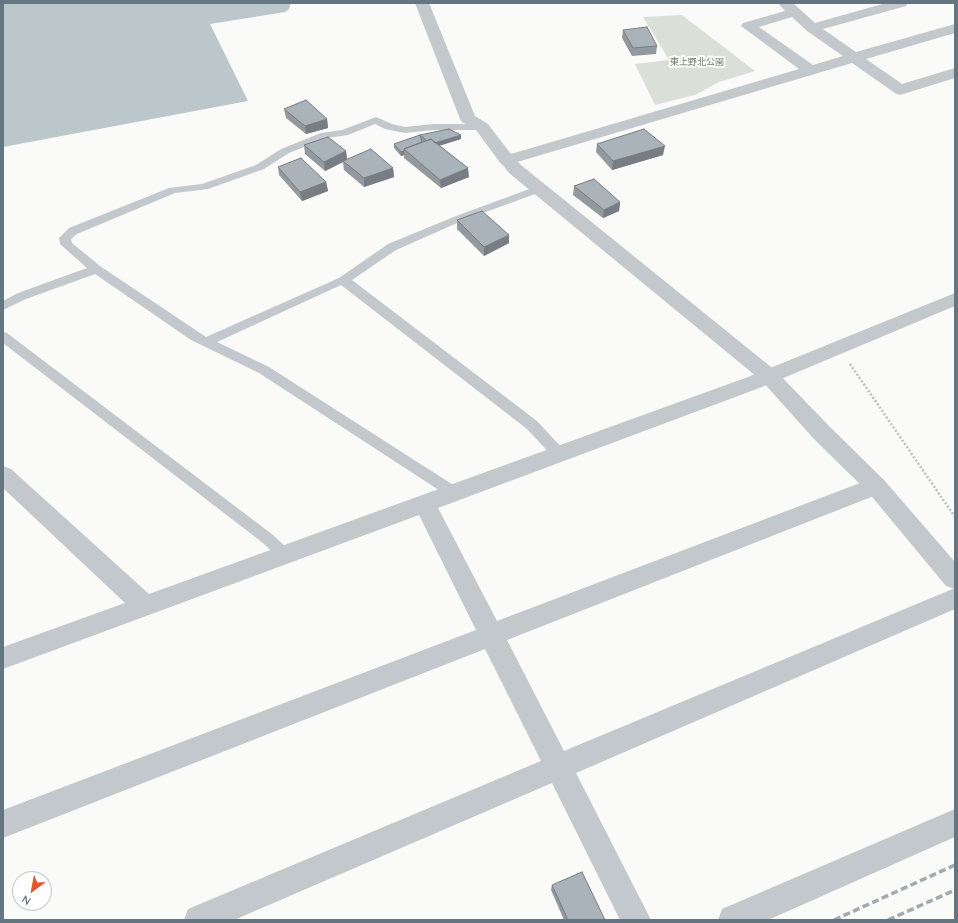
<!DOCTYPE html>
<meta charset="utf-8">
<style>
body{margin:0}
#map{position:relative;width:958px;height:923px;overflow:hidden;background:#fafaf8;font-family:Quicksand,sans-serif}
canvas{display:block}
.frame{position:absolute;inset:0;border:4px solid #657683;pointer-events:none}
.north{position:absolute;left:12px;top:871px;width:40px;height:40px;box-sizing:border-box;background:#fff;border:1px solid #c1c8cd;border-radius:50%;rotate:212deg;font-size:11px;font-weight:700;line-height:16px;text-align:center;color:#657683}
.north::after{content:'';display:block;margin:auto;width:14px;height:18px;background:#e4572e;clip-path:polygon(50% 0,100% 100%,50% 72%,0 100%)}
</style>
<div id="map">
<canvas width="958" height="923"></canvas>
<div class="frame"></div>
<div class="north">N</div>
</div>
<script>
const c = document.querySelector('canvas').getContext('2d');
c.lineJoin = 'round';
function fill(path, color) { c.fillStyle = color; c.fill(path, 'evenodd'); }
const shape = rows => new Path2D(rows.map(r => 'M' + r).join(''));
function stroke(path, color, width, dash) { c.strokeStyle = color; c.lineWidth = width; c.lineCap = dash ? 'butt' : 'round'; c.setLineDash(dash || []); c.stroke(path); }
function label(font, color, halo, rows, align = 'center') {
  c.font = font + ' Quicksand,"Noto Sans JP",sans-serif'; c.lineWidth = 4; c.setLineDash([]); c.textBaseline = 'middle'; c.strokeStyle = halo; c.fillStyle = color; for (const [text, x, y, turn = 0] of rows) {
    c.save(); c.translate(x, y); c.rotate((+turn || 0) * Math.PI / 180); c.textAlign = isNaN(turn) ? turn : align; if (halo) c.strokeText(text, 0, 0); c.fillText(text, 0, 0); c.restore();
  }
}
fill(shape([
 [682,15,755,71,719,82,695,95,655,105,635,64,669,60,643,17]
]), '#dadfd7');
fill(shape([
 [3,3,291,3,289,9,285,12,210,24,248,101,3,147]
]), '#bbc7cb');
stroke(shape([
 [850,364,955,517]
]), '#bbbfc2', 2.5, [2, 2]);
fill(shape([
 [376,117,392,124,405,127,433,124,482,124,487,127,482,130,433,130,405,133,385,129,375,124,348,135,327,138,289,153,264,169,208,189,175,193,77,234,71,239,72,243,100,266,206,337,339,278,388,244,456,216,535,187,543,187,544,189,543,191,464,220,396,250,352,280,537,421,565,451,567,455,565,459,560,460,555,459,527,429,341,285,217,342,269,367,458,488,460,492,458,496,453,498,448,496,259,373,191,340,95,274,26,299,3,310,3,301,18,293,87,268,60,244,59,238,69,228,169,188,202,184,256,165,281,149,321,133,342,130,376,117],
 [3,332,7,333,273,535,289,550,292,554,289,558,284,560,279,558,263,543,3,343,3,332]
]), '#c3c8cc');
fill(shape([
 [415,3,429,3,475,116,488,124,511,154,799,69,741,26,743,23,785,11,778,3,793,3,815,23,886,3,908,3,906,6,823,29,856,52,955,24,955,33,866,59,902,84,955,68,955,78,900,95,895,93,852,63,507,165,501,164,476,130,462,122,460,119,415,3],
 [792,17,807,31,843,56,813,65,759,27,792,17],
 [955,293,955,306,762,387,438,508,497,621,868,480,876,477,884,480,887,486,884,492,507,640,564,751,955,588,955,609,576,773,651,920,620,920,552,783,234,920,184,920,188,909,541,761,485,649,3,838,3,810,476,630,419,515,3,669,3,647,125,603,3,488,3,466,11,469,149,594,748,377,955,293],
 [955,809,955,837,768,920,718,920,722,909,955,809]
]), '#c3c8cc');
fill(shape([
 [507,155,513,156,521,165,776,371,829,426,884,480,955,562,955,589,946,586,868,492,813,438,762,381,509,173,499,160,501,156,507,155]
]), '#c3c8cc');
stroke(shape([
 [834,920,955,865],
 [888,920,955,890]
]), '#a2aab0', 3.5, [7, 3.5]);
fill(shape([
 [623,30,657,46,656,54,632,56,622,38],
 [284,109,327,119,328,128,306,134,286,118],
 [420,135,461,139,439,146,469,177,441,188,404,158,404,155,401,156,394,148,394,144],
 [597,144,663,155,612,170,596,152],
 [304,145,346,151,347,160,393,168,394,177,364,187,344,170,343,162,325,171,305,154],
 [278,167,326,182,328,191,302,201,279,175],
 [574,186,620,202,619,211,603,218,573,195],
 [457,220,509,243,484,256,457,229],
 [552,885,605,920,564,920,551,890]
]), '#929a9f');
fill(shape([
 [327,119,328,128,306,134,305,126],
 [461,135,461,139,431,148,431,144],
 [665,146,663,155,612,170,613,161],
 [346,151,347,160,325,171,324,162],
 [404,151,404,155,401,156,401,152],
 [393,168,394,177,364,187,364,178],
 [468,168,469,177,441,188,440,180],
 [326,182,328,191,302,201,300,192],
 [620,202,619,211,603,218,604,210],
 [509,235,509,243,484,256,484,247]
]), '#777d82');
const building = shape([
 [647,27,657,46,633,48,623,30,647,27],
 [306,100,327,119,305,126,284,109,306,100],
 [449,129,461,135,435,143,431,139,427,141,420,135,449,129],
 [644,129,665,146,613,161,597,144,644,129],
 [420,135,422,142,404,149,404,151,401,152,394,144,420,135],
 [328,137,346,151,324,162,304,145,328,137],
 [431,139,468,168,440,180,404,149,431,139],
 [371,149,393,168,364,178,343,161,371,149],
 [301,158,326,182,300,192,278,167,301,158],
 [594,179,620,202,604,210,574,186,594,179],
 [482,211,509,235,484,247,457,220,482,211],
 [582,872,605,920,568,920,552,885,582,872]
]);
fill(building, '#aab3b9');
stroke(building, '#777d82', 1);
label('9px', '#687a64', '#fff', [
 ["東上野北公園",697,62]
]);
</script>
